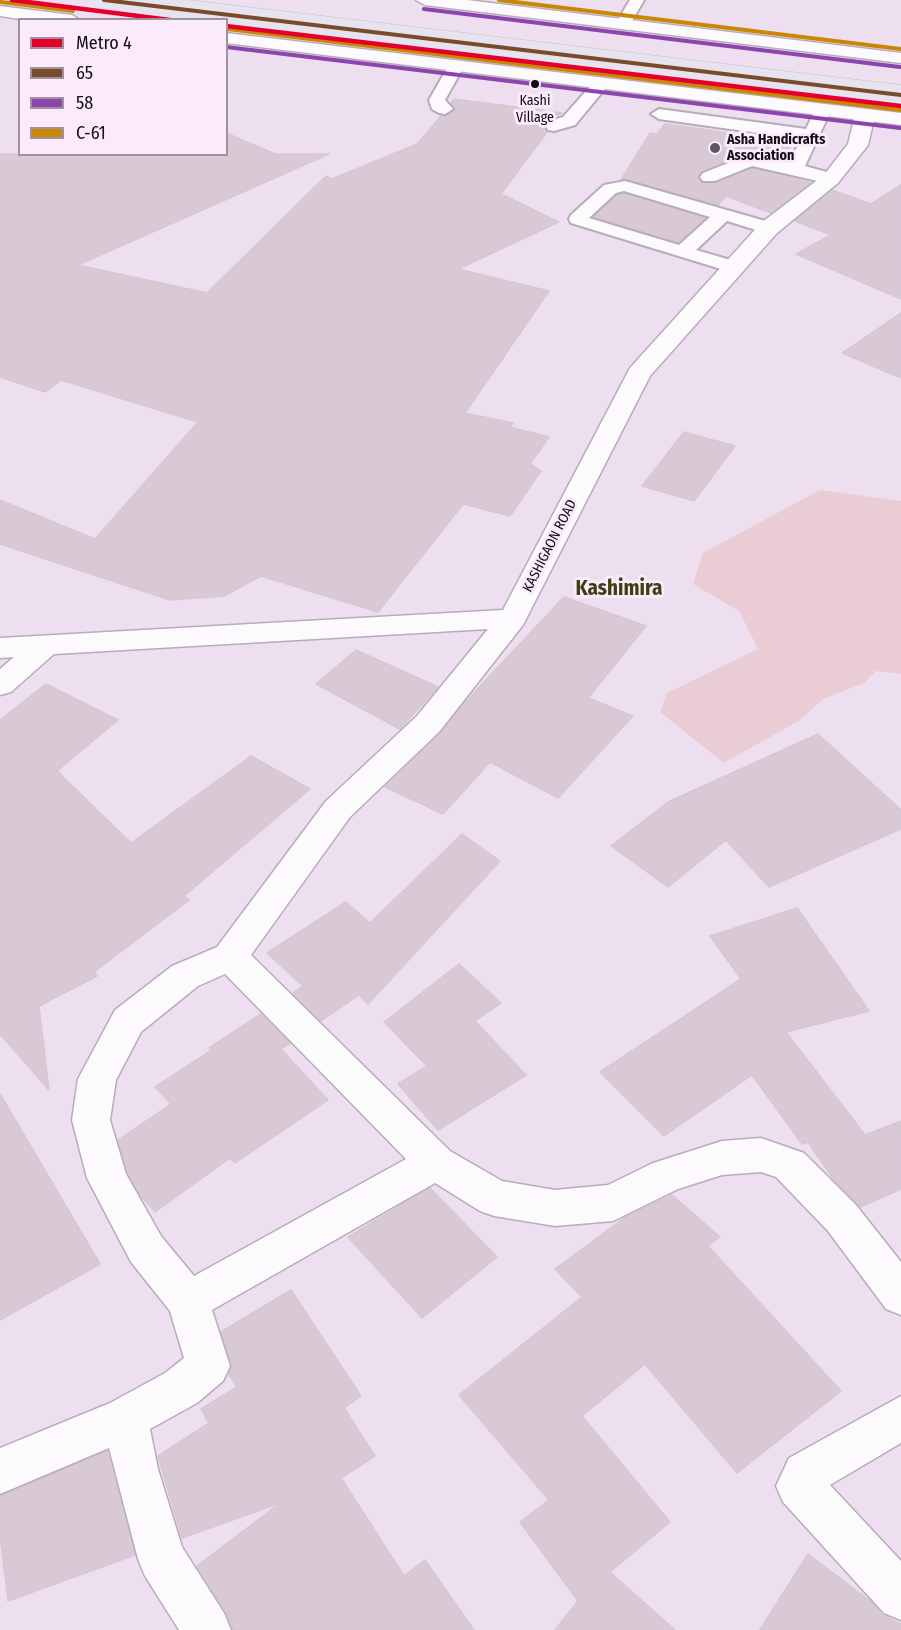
<!DOCTYPE html>
<style>
body{margin:0}
#map{position:relative;width:901px;height:1630px;overflow:hidden;background:#eddff0;font-family:"Fira Sans Condensed",sans-serif}
canvas{display:block}
.legend{position:absolute;left:18px;top:18px;width:210px;height:138px;box-sizing:border-box;background:#faeafc;border:2px solid #9e91a0;margin:0;padding:8px 10px;list-style:none;font-size:18px;color:#140c15}
.legend li{display:flex;align-items:center;gap:12px;height:30px}
.legend b{width:30px;border:2px solid #9e91a0}
</style>
<div id="map">
<canvas width="901" height="1630"></canvas>
<ul class="legend">
<li><b style="height:8px;background:#e4002b"></b>Metro 4</li>
<li><b style="height:8px;background:#7a4b2a"></b>65</li>
<li><b style="height:8px;background:#8e44ad"></b>58</li>
<li><b style="height:8px;background:#ca8704"></b>C-61</li>
</ul>
</div>
<script>
const c = document.querySelector('canvas').getContext('2d');
c.lineJoin = 'round';
function fill(path, color) { c.fillStyle = color; c.fill(path, 'evenodd'); }
const shape = rows => new Path2D(rows.map(r => 'M' + r).join(''));
function stroke(path, color, width, dash) { c.strokeStyle = color; c.lineWidth = width; c.lineCap = dash ? 'butt' : 'round'; c.setLineDash(dash || []); c.stroke(path); }
function label(font, color, halo, rows, align = 'center') {
  c.font = font + ' "Fira Sans Condensed",sans-serif'; c.lineWidth = 6; c.setLineDash([]); c.textBaseline = 'middle'; c.strokeStyle = halo; c.fillStyle = color; for (const [text, x, y, turn = 0] of rows) {
    c.save(); c.translate(x, y); c.rotate((+turn || 0) * Math.PI / 180); c.textAlign = isNaN(turn) ? turn : align; if (halo) c.strokeText(text, 0, 0); c.fillText(text, 0, 0); c.restore();
  }
}
fill(shape([
 [820,490,901,501,901,674,876,671,864,683,823,699,800,720,724,763,660,712,667,693,758,649,739,611,693,584,703,553]
]), '#eacdd4');
const building = shape([
 [454,99,562,113,546,121,544,127,547,132,501,194,559,222,458,269,549,291,465,413,513,423,510,427,549,437,530,464,541,471,510,516,463,504,378,612,261,576,224,596,170,600,0,544,0,500,95,539,198,422,61,380,45,392,0,377,0,154,226,154,226,133,275,154,329,154,78,265,207,293,326,176,332,179,417,144,441,116,446,116,454,111,451,103,454,99],
 [665,124,793,142,783,160,752,154,740,156,702,171,698,177,703,183,716,183,752,168,810,183,771,213,726,196,718,205,621,180,650,133,657,134,665,124],
 [901,185,901,299,796,254,831,235,795,221,832,190,871,204,901,185],
 [624,193,705,218,678,242,593,217,617,195,624,193],
 [901,313,901,378,842,353,901,313],
 [684,432,735,446,694,501,642,486,684,432],
 [564,597,646,626,588,698,633,716,558,798,490,762,443,814,385,787,441,733,467,700,564,597],
 [356,650,438,687,400,729,316,684,356,650],
 [46,684,118,720,57,771,131,843,251,756,310,789,184,896,189,900,94,972,97,976,39,1006,49,1090,0,1034,0,720,46,684],
 [818,734,901,810,901,829,769,887,726,840,668,887,611,846,668,802,818,734],
 [462,834,500,861,368,1004,359,995,321,1021,293,993,303,986,267,953,346,902,370,923,462,834],
 [797,908,869,1011,786,1032,865,1135,901,1121,901,1189,860,1207,834,1180,808,1142,802,1144,752,1075,664,1136,600,1072,741,979,710,936,797,908],
 [459,964,501,1003,475,1021,526,1075,438,1130,398,1084,427,1066,384,1022,459,964],
 [261,1014,290,1043,281,1049,328,1100,235,1163,230,1158,155,1212,140,1195,128,1173,118,1140,171,1104,155,1087,212,1050,209,1048,261,1014],
 [0,1094,100,1264,0,1320,0,1094],
 [430,1188,497,1257,422,1318,348,1237,430,1188],
 [672,1195,720,1237,708,1246,841,1391,737,1473,645,1364,582,1416,670,1522,610,1572,675,1630,555,1630,578,1601,520,1522,549,1500,459,1395,582,1297,555,1269,624,1218,672,1195],
 [291,1290,361,1396,344,1408,375,1456,341,1478,404,1576,425,1560,474,1630,233,1630,226,1612,197,1566,280,1503,182,1538,158,1456,209,1423,201,1409,237,1387,229,1374,232,1365,221,1332,291,1290],
 [107,1451,135,1555,8,1601,0,1535,0,1496,107,1451],
 [808,1554,870,1601,882,1615,901,1624,901,1630,760,1630,808,1554]
]);
fill(building, '#d8c9d5');
stroke(building, '#d5c8d3', 1.5);
const lane = shape([
 [630,0,644,0,629,26,619,26,616,23,630,0],
 [456,61,464,66,445,100,453,109,445,114,439,113,432,109,429,100,450,63,456,61],
 [601,79,609,84,575,125,554,131,548,130,546,126,548,122,563,117,595,81,601,79],
 [823,105,831,110,805,166,837,175,840,179,831,184,752,166,715,181,703,181,700,177,703,173,741,158,752,156,789,163,801,139,659,119,651,114,659,109,806,129,817,106,823,105],
 [625,181,776,224,778,228,769,234,727,221,696,250,741,263,744,267,741,271,734,273,571,223,569,219,571,215,604,185,625,181],
 [624,191,710,217,679,245,589,218,616,193,624,191]
]);
const street = shape([
 [865,109,875,115,868,145,838,183,777,233,650,376,523,625,439,732,350,817,251,955,450,1151,502,1181,555,1190,608,1185,653,1163,722,1141,761,1138,804,1153,856,1205,901,1262,901,1315,886,1309,828,1231,776,1177,761,1172,722,1175,678,1189,613,1221,555,1226,494,1216,480,1211,435,1183,212,1310,230,1366,223,1381,197,1403,150,1429,158,1469,182,1547,224,1613,231,1630,179,1630,145,1576,138,1559,109,1448,0,1494,0,1448,110,1403,165,1373,184,1358,170,1311,131,1262,87,1178,72,1120,78,1079,115,1010,172,966,217,947,326,801,417,716,488,629,54,654,11,692,0,695,0,669,14,657,0,658,0,638,503,610,630,368,761,223,824,175,848,144,855,115,865,109],
 [225,974,406,1159,194,1276,161,1236,126,1174,110,1120,116,1080,141,1032,198,986,225,974],
 [901,1396,901,1443,830,1485,901,1561,901,1620,884,1613,783,1502,776,1486,789,1458,901,1396]
]);
const secondary = shape([
 [416,0,467,0,901,53,901,63,425,5,416,0],
 [0,6,72,15,80,20,26,20,0,16,0,6],
 [226,33,901,113,901,125,226,43,226,33]
]);
stroke(lane, '#b7acba', 4);
stroke(street, '#b7acba', 3);
stroke(secondary, '#b7acba', 3);
fill(lane, '#fcfafd');
fill(street, '#fcfafd');
fill(secondary, '#fcfafd');
const highwayBridge = shape([
 [104,0,901,95]
]);
stroke(highwayBridge, '#c5bfc6', 21, []);
stroke(highwayBridge, '#e6e2f0', 20);
stroke(shape([
 [104,0,901,95]
]), '#7a4b2a', 4);
stroke(shape([
 [424,9,900,67],
 [226,47,900,128]
]), '#8e44ad', 4);
stroke(shape([
 [499,0,901,49],
 [1,2,73,11],
 [227,29,901,110]
]), '#ca8704', 4);
stroke(shape([
 [12,0,170,20],
 [226,26,901,106]
]), '#e4002b', 4.5);
for (const [x, y, r, color] of [
 [535,84,5,"#140c15"],
 [715,148,6,"#605662"]
]) { const dot = new Path2D(); dot.arc(x, y, r, 0, 2 * Math.PI); c.fillStyle = color; c.fill(dot); stroke(dot, '#faeafc', 2); }
label('14px', '#140c15', '#faeafc', [
 ["Kashi",535,101],
 ["Village",535,118]
]);
label('bold 14px', '#140c15', '#faeafc', [
 ["Asha Handicrafts",727,140],
 ["Association",727,156]
], 'left');
label('14px', '#140c15', '#faeafc', [
 ["KASHIGAON ROAD",550,546,-63]
]);
label('bold 21px', '#413e14', '#faeafc', [
 ["Kashimira",619,589]
]);
</script>
